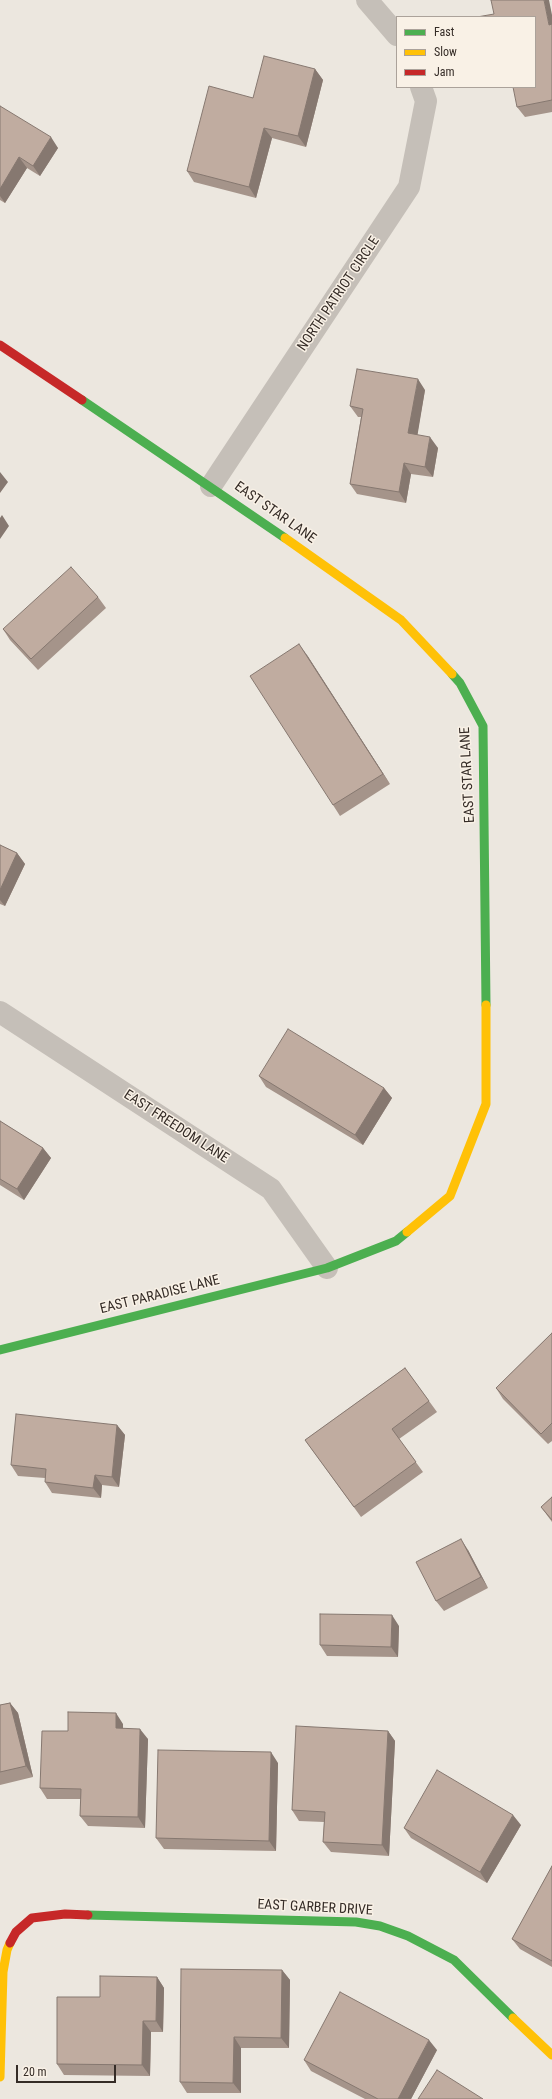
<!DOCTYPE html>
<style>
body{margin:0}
#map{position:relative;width:552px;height:2099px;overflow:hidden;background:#ece7df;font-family:"Roboto Condensed",sans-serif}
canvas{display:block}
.legend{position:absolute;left:396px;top:16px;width:140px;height:72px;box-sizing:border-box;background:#f9f1e6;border:1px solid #aba29a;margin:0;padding:5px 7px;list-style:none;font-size:12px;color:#352c27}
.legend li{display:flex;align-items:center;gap:8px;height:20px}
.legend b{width:20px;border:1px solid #aba29a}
.scale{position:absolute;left:16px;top:2065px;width:100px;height:18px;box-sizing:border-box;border:2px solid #352c27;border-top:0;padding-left:5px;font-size:12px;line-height:14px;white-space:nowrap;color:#352c27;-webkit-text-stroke:3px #f9f1e6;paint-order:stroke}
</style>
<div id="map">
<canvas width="552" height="2099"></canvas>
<ul class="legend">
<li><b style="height:5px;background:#4caf50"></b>Fast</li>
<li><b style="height:5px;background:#ffc107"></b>Slow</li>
<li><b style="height:5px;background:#c62828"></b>Jam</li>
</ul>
<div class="scale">20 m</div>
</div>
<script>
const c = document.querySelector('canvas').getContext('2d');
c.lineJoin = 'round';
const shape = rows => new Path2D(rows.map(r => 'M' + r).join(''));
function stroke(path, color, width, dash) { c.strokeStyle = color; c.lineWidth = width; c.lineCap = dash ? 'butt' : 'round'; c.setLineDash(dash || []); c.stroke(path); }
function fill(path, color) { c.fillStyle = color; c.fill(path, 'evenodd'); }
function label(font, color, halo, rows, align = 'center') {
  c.font = font + ' "Roboto Condensed",sans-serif'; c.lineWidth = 3; c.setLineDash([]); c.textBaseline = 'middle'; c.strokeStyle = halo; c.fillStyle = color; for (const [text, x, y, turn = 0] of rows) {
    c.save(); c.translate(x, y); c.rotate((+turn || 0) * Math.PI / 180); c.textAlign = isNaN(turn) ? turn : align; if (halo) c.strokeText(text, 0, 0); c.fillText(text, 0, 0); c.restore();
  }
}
stroke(shape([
 [367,0,397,35],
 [211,486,409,187,426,101,421,87],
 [0,1012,271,1189,327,1268]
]), '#c5bfb8', 22);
stroke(shape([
 [82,400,285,538],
 [452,674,460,683,483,726,486,1005],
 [0,1350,327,1268,396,1241,407,1232],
 [88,1915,356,1922,380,1926,408,1936,454,1960,513,2018]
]), '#4caf50', 9);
stroke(shape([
 [285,538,401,620,452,674],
 [407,1232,450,1196,486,1104,486,1005],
 [513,2018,552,2055],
 [0,2077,3,1972,7,1950,10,1943]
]), '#ffc107', 9);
stroke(shape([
 [0,345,82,400],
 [10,1943,16,1932,32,1918,65,1914,88,1915]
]), '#c62828', 9);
fill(shape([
 [552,15,552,112,525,117,517,107],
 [315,69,323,80,306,147,272,138,256,198,194,182,187,171,253,98],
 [0,106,58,148,40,176,27,168,5,203,0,200],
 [425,390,417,435,438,448,433,477,411,474,406,503,357,494,350,484,361,417,358,417,350,406],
 [98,597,106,608,38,670,10,640,3,629],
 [307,655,390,784,340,816,333,805],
 [0,845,17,853,25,864,5,906,0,904],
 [259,1076,384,1088,392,1098,363,1145,266,1087],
 [0,1121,43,1148,51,1158,24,1200,0,1185],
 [552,1333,552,1441,548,1444,503,1399,496,1388],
 [405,1368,437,1412,399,1439,423,1472,361,1517,305,1440],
 [117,1425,125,1435,119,1487,102,1485,101,1498,52,1493,45,1482,45,1478,18,1476,11,1465],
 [552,1497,552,1522,541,1507],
 [468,1550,488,1588,444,1611,436,1601],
 [399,1626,398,1657,327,1656,320,1645],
 [10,1703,18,1713,33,1777,0,1785,0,1705],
 [123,1724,123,1728,148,1739,145,1828,88,1826,80,1816,81,1799,47,1799,40,1788,68,1731],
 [388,1731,395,1741,389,1856,331,1852,323,1842,324,1822,299,1821,292,1810],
 [278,1763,276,1851,164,1849,156,1838],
 [521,1825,487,1883,411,1838,404,1828],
 [552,1866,552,1967,520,1949,512,1939],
 [282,1970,290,1980,289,2048,241,2048,241,2093,187,2093,180,2082],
 [157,1977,164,1988,163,2032,151,2032,150,2076,64,2075,57,2064],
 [437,2050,411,2099,365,2099,311,2071,304,2060]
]), '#a5948a');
fill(shape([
 [544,0,549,0,552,15,552,30,549,25],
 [315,69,323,80,306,147,298,136],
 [264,128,272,138,256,198,249,187],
 [51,137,58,148,40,176,33,166],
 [19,157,27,168,5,203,0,196,0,189],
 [418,379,425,390,416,444,408,433],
 [430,437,438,448,433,477,425,467],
 [404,463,411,474,406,503,399,492],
 [0,472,8,482,0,493],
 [2,515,9,526,0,539,0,518],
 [299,644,307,655,390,784,383,774],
 [17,853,25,864,5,906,0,900,0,890],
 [384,1088,392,1098,363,1145,355,1135],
 [43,1148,51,1158,24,1200,17,1189],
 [117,1425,125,1435,119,1487,112,1477],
 [95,1475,102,1485,101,1498,93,1488],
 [461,1539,468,1550,488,1588,481,1577],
 [392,1615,399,1626,398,1657,391,1647],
 [10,1703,18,1713,33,1777,26,1766],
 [116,1713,123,1724,123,1738,116,1728],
 [140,1729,148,1739,145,1828,138,1817],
 [388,1731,395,1741,389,1856,382,1845],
 [271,1752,278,1763,276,1851,269,1841],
 [513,1815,521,1825,487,1883,480,1872],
 [282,1970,290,1980,289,2048,281,2038],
 [157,1977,164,1988,163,2032,156,2021],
 [143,2021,151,2032,150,2076,142,2065],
 [234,2037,241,2048,241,2093,233,2083],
 [429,2040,437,2050,411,2099,398,2099]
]), '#867870');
const building = shape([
 [491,0,544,0,549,25,552,24,552,100,517,107,513,87,535,87,535,17,477,17,494,14,491,0],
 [264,56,315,69,298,136,264,128,249,187,187,171,209,86,253,98,264,56],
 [0,106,51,137,33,166,19,157,0,189,0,106],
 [357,369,418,379,408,433,430,437,425,467,404,463,399,492,350,484,363,409,350,406,357,369],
 [71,567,98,597,31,659,3,629,71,567],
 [299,644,383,774,333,805,250,676,299,644],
 [0,845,17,853,0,890,0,845],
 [288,1029,384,1088,355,1135,259,1076,288,1029],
 [0,1121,43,1148,17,1189,0,1179,0,1121],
 [552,1333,552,1423,541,1434,496,1388,552,1333],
 [405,1368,429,1401,392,1429,416,1462,354,1507,305,1440,405,1368],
 [16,1414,117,1425,112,1477,95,1475,93,1488,45,1482,46,1469,11,1465,16,1414],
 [552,1497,552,1520,541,1507,552,1497],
 [461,1539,481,1577,436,1601,416,1562,461,1539],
 [320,1614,392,1615,391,1647,320,1645,320,1614],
 [10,1703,26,1766,0,1772,0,1705,10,1703],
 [68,1712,116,1713,116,1728,140,1729,138,1817,80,1816,81,1789,40,1788,42,1731,68,1731,68,1712],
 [296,1726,388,1731,382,1845,323,1842,325,1812,292,1810,296,1726],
 [158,1750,271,1752,269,1841,156,1838,158,1750],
 [437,1770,513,1815,480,1872,404,1828,437,1770],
 [552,1866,552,1961,512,1939,552,1866],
 [181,1969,282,1970,281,2038,234,2037,233,2083,180,2082,181,1969],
 [100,1976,157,1977,156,2021,143,2021,142,2065,57,2064,57,1997,100,1997,100,1976],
 [340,1992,429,2040,398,2099,378,2099,304,2060,340,1992],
 [437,2070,483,2099,418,2099,437,2070]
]);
fill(building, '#c0aca0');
stroke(building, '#867870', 1);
label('14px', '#352c27', '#f9f1e6', [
 ["NORTH PATRIOT CIRCLE",339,294,-56],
 ["EAST STAR LANE",275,513,35],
 ["EAST STAR LANE",468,775,-93],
 ["EAST FREEDOM LANE",176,1127,33],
 ["EAST PARADISE LANE",160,1295,-14],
 ["EAST GARBER DRIVE",315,1908,3]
]);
</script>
